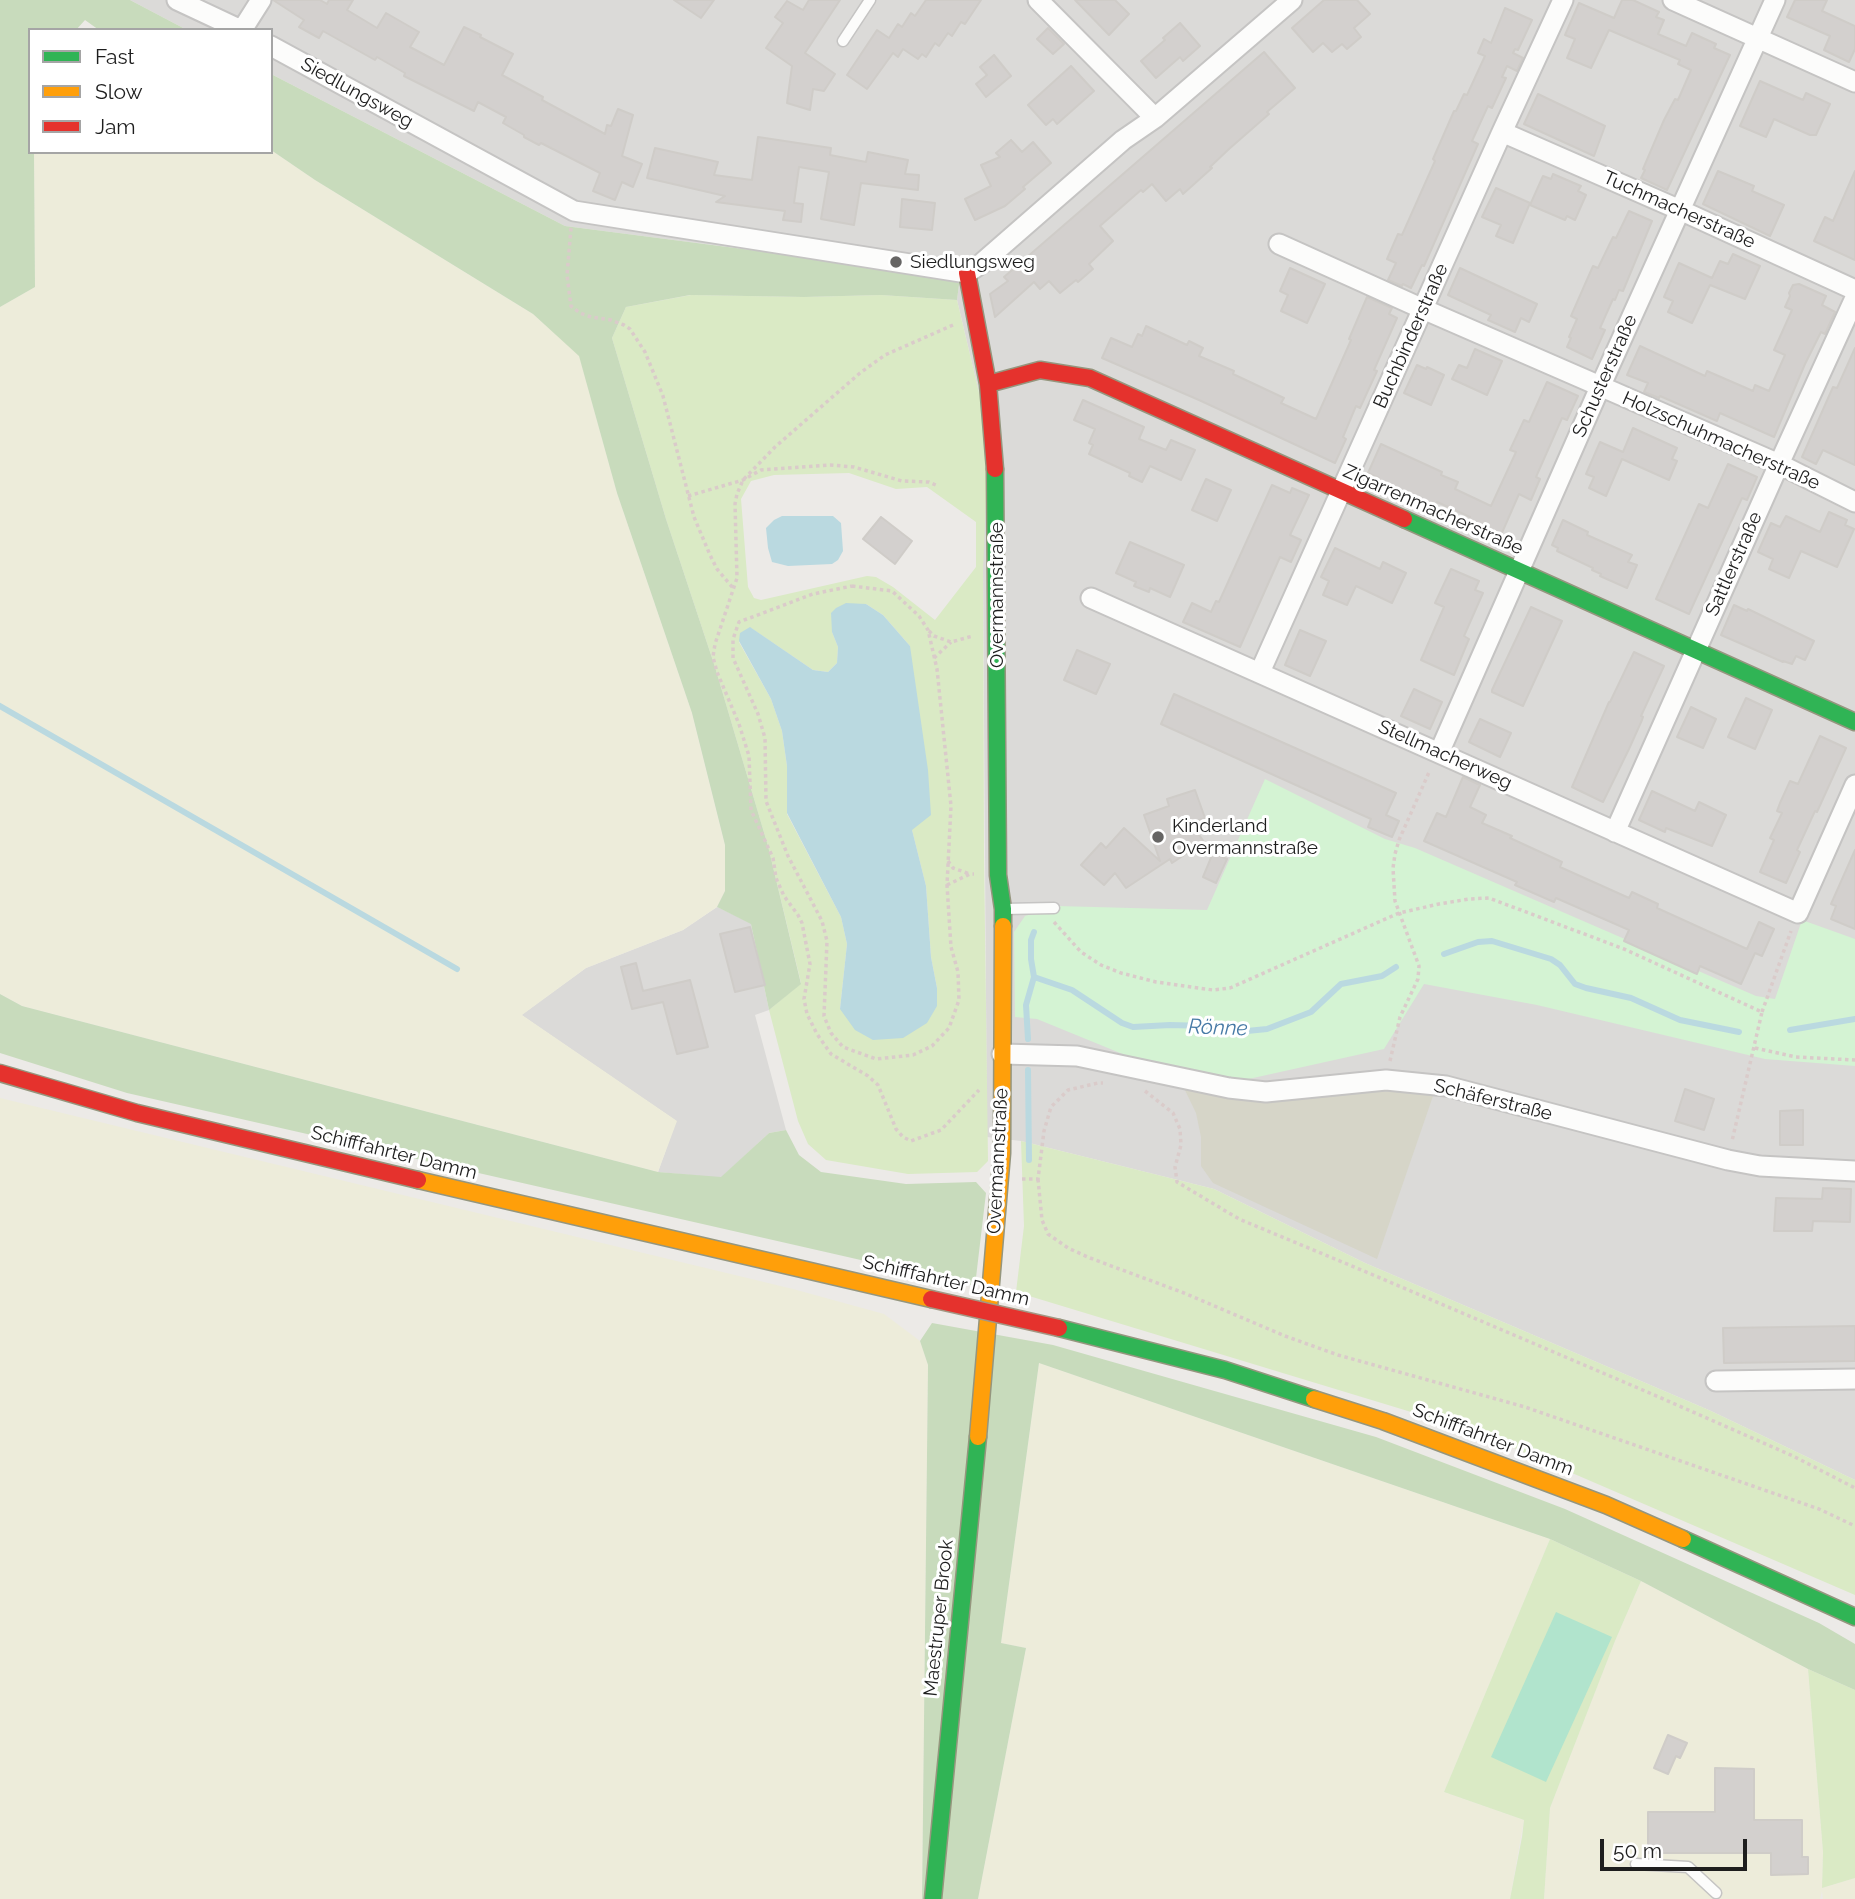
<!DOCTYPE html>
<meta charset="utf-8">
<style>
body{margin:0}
#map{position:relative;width:1855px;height:1899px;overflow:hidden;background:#eceae7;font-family:Raleway,sans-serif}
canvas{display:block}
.legend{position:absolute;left:28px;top:28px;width:245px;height:126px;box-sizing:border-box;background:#fff;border:2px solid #a5a5a5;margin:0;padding:9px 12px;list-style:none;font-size:21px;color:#1e1e1e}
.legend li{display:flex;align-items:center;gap:14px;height:35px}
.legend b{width:35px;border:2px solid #a5a5a5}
.scale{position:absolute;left:1600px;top:1839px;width:147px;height:32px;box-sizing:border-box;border:4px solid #1e1e1e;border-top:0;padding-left:9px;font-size:21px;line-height:24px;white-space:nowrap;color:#1e1e1e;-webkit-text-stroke:5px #fff;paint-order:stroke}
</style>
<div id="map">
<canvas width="1855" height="1899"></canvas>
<ul class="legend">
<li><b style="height:9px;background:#30b455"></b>Fast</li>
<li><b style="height:9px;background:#ff9f0a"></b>Slow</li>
<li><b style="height:9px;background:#e5322d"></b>Jam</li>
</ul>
<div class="scale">50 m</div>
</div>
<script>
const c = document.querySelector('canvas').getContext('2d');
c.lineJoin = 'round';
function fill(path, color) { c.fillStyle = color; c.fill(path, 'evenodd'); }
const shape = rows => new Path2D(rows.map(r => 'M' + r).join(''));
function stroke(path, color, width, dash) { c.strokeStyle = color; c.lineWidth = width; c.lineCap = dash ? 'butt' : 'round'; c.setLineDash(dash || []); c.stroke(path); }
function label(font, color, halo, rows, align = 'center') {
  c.font = font + ' Raleway,sans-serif'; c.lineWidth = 6; c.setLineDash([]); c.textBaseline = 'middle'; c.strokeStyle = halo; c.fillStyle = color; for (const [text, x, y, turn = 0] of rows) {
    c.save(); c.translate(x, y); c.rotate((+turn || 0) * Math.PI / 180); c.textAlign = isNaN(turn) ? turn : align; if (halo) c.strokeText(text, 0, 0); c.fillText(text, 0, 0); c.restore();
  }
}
fill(shape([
 [130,0,1855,0,1855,1480,1711,1411,1365,1263,1214,1189,1021,1141,987,1137,983,570,980,397,957,300,960,277,565,226,271,74,271,30,187,30],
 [717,907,751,923,769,1010,755,1015,786,1130,769,1133,721,1178,658,1172,676,1121,521,1015,586,968,683,930]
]), '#dbdad8');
fill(shape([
 [1183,1086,1386,1087,1429,1090,1433,1096,1377,1259,1213,1183,1201,1166,1201,1137,1196,1113]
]), '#d6d5c8');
fill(shape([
 [271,150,315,180,533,314,579,355,617,493,692,713,725,845,725,891,717,907,683,930,586,968,522,1015,677,1121,658,1172,22,1006,0,994,0,307,35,287,34,152,271,152],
 [0,1098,793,1289,884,1314,920,1341,928,1365,922,1899,0,1899],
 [1039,1363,1550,1539,1444,1792,1524,1820,1510,1899,978,1899,1026,1648,1001,1643],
 [1641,1581,1808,1669,1823,1852,1822,1888,1855,1878,1855,1899,1823,1899,1822,1891,1820,1899,1544,1899,1550,1808,1615,1641]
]), '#edecda');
fill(shape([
 [691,295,804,297,881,295,957,300,980,397,987,475,983,570,984,854,988,1161,977,1172,908,1174,826,1160,808,1144,798,1121,769,1010,801,983,768,846,715,667,666,519,612,338,626,307],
 [849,473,896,489,927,487,976,522,976,567,935,620,893,587,876,577,867,576,761,600,754,598,748,587,741,499,751,481,774,475],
 [866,604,883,615,910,646,912,830,926,886,931,957,937,988,937,1006,840,1009,847,944,841,917,787,814,787,766,782,731,771,699,739,642,751,628,813,670,828,672,837,663,838,647,832,632],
 [1021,1141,1214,1189,1365,1263,1711,1411,1855,1480,1855,1595,1477,1432,1016,1292,1024,1226],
 [1550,1539,1641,1581,1615,1641,1550,1808,1544,1899,1510,1899,1522,1837,1524,1820,1444,1792],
 [1808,1669,1855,1690,1855,1878,1822,1888,1823,1852]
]), '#daeac5');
fill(shape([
 [0,0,130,0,187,30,99,30,85,20,76,30,30,30,30,152,34,152,35,287,0,307],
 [271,74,565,226,960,277,957,300,881,295,804,297,690,295,626,307,612,338,666,519,715,667,768,846,801,984,769,1010,751,924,717,907,725,891,725,845,692,713,617,493,579,356,533,314,315,180,271,150],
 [0,994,22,1006,658,1172,721,1177,769,1133,786,1130,799,1155,821,1172,906,1184,976,1182,986,1193,975,1286,127,1093,0,1053],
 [932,1323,1053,1345,1376,1437,1565,1509,1819,1623,1855,1644,1855,1690,1808,1669,1641,1581,1550,1539,1039,1363,1001,1643,1026,1648,978,1899,922,1899,928,1365,920,1341]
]), '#c8dbbc');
fill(shape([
 [1265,779,1385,839,1415,848,1756,996,1775,999,1802,920,1855,939,1855,1066,1765,1059,1537,1005,1424,984,1384,1049,1244,1080,1125,1055,1037,1019,1015,1017,1014,932,1025,916,1056,906,1207,910]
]), '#d4f3d3');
fill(shape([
 [1556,1612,1612,1637,1546,1782,1491,1757]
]), '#b1e4cd');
fill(shape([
 [782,516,833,516,841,523,843,551,838,560,832,564,788,566,772,562,768,548,766,528,774,520],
 [846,603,866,604,883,615,910,646,928,770,931,815,912,830,926,886,931,957,937,988,937,1006,927,1023,903,1038,873,1040,855,1030,840,1009,847,944,841,917,787,813,787,766,782,731,771,699,739,641,740,633,750,627,813,670,828,672,837,663,838,647,832,632,831,613,836,608]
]), '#bad9e0');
stroke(shape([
 [0,706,457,969],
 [1444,954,1478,942,1492,941,1551,959,1560,965,1575,984,1586,988,1631,998,1680,1020,1739,1032],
 [1034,977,1072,990,1122,1023,1133,1027,1170,1025,1206,1026,1237,1032,1267,1029,1311,1012,1341,984,1382,976,1396,967],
 [1790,1030,1855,1019],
 [1028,1039,1026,1005,1034,977,1031,959,1031,940,1034,932],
 [1028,1070,1029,1160]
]), '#bad9e0', 6);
const building = shape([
 [273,0,320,0,327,4,329,0,353,0,347,10,377,28,386,13,419,32,410,47,444,65,464,27,481,35,480,37,513,54,502,75,543,97,542,100,605,134,607,125,611,126,618,109,633,115,622,156,642,164,633,187,622,182,615,200,593,191,600,173,541,143,539,145,524,137,524,135,503,123,506,117,478,102,474,111,404,76,405,73,377,57,375,60,323,31,319,38,299,27,304,20,273,0],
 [674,0,714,0,701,18,674,0],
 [809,0,840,0,805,53,835,74,824,91,813,89,810,110,787,103,792,66,766,48,783,23,775,17,787,1,803,10,809,0],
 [926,0,981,0,965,24,961,22,952,36,948,33,939,46,935,43,926,57,922,54,918,59,903,49,898,57,893,53,867,89,847,75,877,30,889,38,898,24,902,27,911,13,915,16,926,0],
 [1075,0,1115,0,1129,14,1109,35,1075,0],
 [1324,0,1357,0,1370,14,1354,28,1361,37,1347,49,1342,44,1332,52,1323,43,1313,52,1292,28,1324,0],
 [1622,0,1633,0,1659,12,1656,17,1664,20,1658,34,1686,46,1692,33,1716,44,1714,48,1730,55,1667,190,1641,178,1645,170,1643,169,1664,120,1675,99,1678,100,1691,70,1678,64,1680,60,1609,30,1591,68,1567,58,1575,39,1565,35,1579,3,1614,18,1622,0],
 [1795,0,1827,0,1822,11,1855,26,1855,49,1849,62,1824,50,1830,36,1787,17,1795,0],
 [1505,8,1532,20,1518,50,1515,49,1513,53,1523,58,1517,71,1507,66,1502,77,1506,78,1492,108,1488,106,1472,141,1478,144,1424,266,1422,265,1411,288,1403,284,1402,286,1388,280,1396,263,1387,259,1398,234,1402,235,1435,161,1433,159,1454,111,1456,111,1464,94,1467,95,1485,56,1478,53,1484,39,1491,43,1505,8],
 [1180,23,1200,46,1183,61,1180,57,1156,78,1141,61,1165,40,1163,38,1180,23],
 [1048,28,1064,44,1053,54,1037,39,1048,28],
 [1264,52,1295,88,1267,112,1269,114,1229,149,1210,167,1212,168,1183,194,1180,189,1166,201,1152,184,1143,192,1141,190,1100,226,1113,241,1089,264,1093,269,1078,282,1076,280,1060,293,1049,281,1040,289,1034,282,995,317,990,294,1008,281,1004,277,1264,52],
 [994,55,1011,76,986,97,976,84,987,75,980,67,994,55],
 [1071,66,1094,91,1057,124,1053,119,1046,125,1028,105,1071,66],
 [1760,81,1803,100,1806,93,1830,104,1816,135,1810,135,1774,119,1766,137,1740,126,1760,81],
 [1538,94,1605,126,1594,156,1524,124,1538,94],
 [758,137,831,148,830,155,866,162,868,152,908,160,905,174,919,175,918,190,861,183,854,225,821,219,829,172,799,167,794,203,803,204,801,222,783,220,785,211,716,202,725,196,647,178,655,148,718,162,714,175,752,180,758,137],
 [1011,140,1022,152,1033,142,1051,163,1023,187,1025,189,1005,206,975,220,965,199,991,186,981,165,1000,157,996,153,1011,140],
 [1718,171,1754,186,1752,191,1784,205,1770,236,1703,204,1718,171],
 [1855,171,1855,260,1814,241,1825,217,1833,221,1855,171],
 [1553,174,1581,186,1578,191,1586,195,1575,220,1567,216,1565,220,1530,205,1543,176,1551,179,1553,174],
 [1496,188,1530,203,1513,243,1496,236,1501,225,1482,217,1496,188],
 [902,199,935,203,932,230,900,227,902,199],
 [1629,211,1652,221,1623,291,1619,290,1615,300,1613,299,1600,328,1605,330,1592,359,1567,347,1571,338,1569,337,1577,319,1571,316,1593,266,1598,268,1613,237,1616,238,1629,211],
 [1733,254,1760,266,1745,299,1710,285,1692,323,1668,312,1673,301,1664,297,1679,263,1712,278,1720,261,1728,264,1733,254],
 [1290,268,1325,284,1307,323,1281,311,1288,295,1280,291,1290,268],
 [1460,268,1537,304,1529,322,1521,318,1515,332,1488,320,1491,315,1448,295,1460,268],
 [1799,284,1826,296,1822,305,1835,312,1825,334,1821,332,1805,364,1774,437,1720,413,1717,421,1660,396,1659,398,1644,392,1648,383,1627,375,1640,346,1705,376,1707,371,1753,391,1755,385,1769,391,1785,355,1774,350,1792,310,1785,307,1790,296,1789,293,1793,285,1799,284],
 [1367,297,1392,308,1389,314,1397,318,1374,370,1377,371,1360,408,1356,406,1343,437,1346,439,1335,463,1199,400,1102,358,1111,338,1132,347,1138,334,1142,336,1146,326,1187,345,1189,341,1203,348,1199,356,1234,371,1233,374,1284,398,1281,403,1316,419,1351,340,1349,339,1367,297],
 [1855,348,1855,465,1823,450,1816,464,1802,457,1833,387,1837,388,1855,348],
 [1475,349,1502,361,1487,395,1452,379,1459,365,1467,368,1475,349],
 [1417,365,1426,369,1427,367,1444,375,1431,405,1404,393,1417,365],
 [1547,382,1578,396,1567,420,1562,418,1536,477,1540,479,1531,500,1519,494,1501,535,1468,520,1470,517,1437,502,1435,507,1401,492,1399,498,1375,487,1379,478,1368,473,1381,444,1442,472,1441,475,1458,482,1455,489,1491,506,1516,452,1510,450,1524,420,1529,422,1547,382],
 [1083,400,1144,427,1139,439,1166,450,1171,440,1195,450,1181,480,1150,466,1142,482,1129,476,1130,473,1089,454,1093,445,1089,443,1095,429,1074,420,1083,400],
 [1633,428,1677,448,1672,459,1677,461,1669,480,1622,459,1606,496,1589,488,1594,477,1586,474,1600,442,1623,452,1633,428],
 [1728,464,1757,477,1747,500,1742,498,1689,614,1656,599,1699,504,1708,508,1728,464],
 [1206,479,1231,490,1217,521,1192,510,1206,479],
 [1272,485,1290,493,1292,488,1309,495,1290,535,1301,540,1291,562,1280,557,1240,647,1183,622,1192,603,1211,612,1216,601,1219,602,1272,485],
 [1829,512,1847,520,1845,525,1854,529,1837,567,1801,551,1789,578,1769,569,1773,559,1758,552,1771,523,1780,527,1786,516,1820,532,1829,512],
 [881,517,912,541,895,564,863,539,881,517],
 [1563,520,1588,532,1587,535,1632,555,1628,562,1637,565,1627,588,1600,576,1601,574,1592,570,1593,568,1557,551,1558,548,1552,545,1563,520],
 [1130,542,1184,565,1170,597,1150,588,1149,592,1134,586,1136,582,1116,573,1130,542],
 [1335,548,1380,569,1383,562,1406,573,1392,603,1356,586,1347,605,1323,595,1329,581,1321,577,1335,548],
 [1451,569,1479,581,1475,590,1483,593,1464,636,1469,639,1454,675,1421,660,1444,607,1435,603,1451,569],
 [1734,605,1747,611,1748,609,1814,641,1805,660,1796,656,1792,664,1783,661,1783,662,1721,635,1734,605],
 [1531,607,1562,621,1523,706,1492,692,1492,690,1531,607],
 [1300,630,1326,641,1310,676,1285,665,1300,630],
 [1077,650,1110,664,1096,694,1064,680,1077,650],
 [1634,652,1664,666,1641,716,1643,717,1642,720,1629,749,1603,802,1572,787,1609,702,1610,702,1634,652],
 [1414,689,1442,702,1430,729,1401,716,1414,689],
 [1174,694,1396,793,1386,815,1399,821,1392,837,1368,827,1371,819,1161,724,1174,694],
 [1746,698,1772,710,1755,749,1728,737,1746,698],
 [1691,707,1716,719,1703,748,1677,737,1691,707],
 [1480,719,1511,733,1500,757,1469,742,1480,719],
 [1820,736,1846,748,1817,812,1815,811,1797,850,1800,852,1786,883,1760,872,1774,840,1770,838,1782,813,1777,811,1780,803,1790,781,1798,784,1820,736],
 [1463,777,1480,785,1470,807,1486,815,1482,823,1512,836,1510,838,1562,862,1560,867,1629,898,1632,892,1658,904,1657,908,1747,949,1759,922,1774,929,1762,956,1755,953,1741,984,1700,966,1697,974,1624,941,1629,930,1556,898,1554,902,1515,885,1517,882,1424,841,1437,813,1446,817,1463,777],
 [1195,790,1205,818,1191,823,1204,842,1172,863,1170,859,1126,888,1115,873,1104,885,1081,865,1101,843,1106,848,1124,828,1160,861,1144,815,1169,806,1167,799,1195,790],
 [1652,791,1695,811,1699,802,1726,815,1712,846,1666,828,1665,832,1639,820,1652,791],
 [1855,850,1855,929,1831,919,1836,906,1831,904,1855,850],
 [1213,853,1227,859,1216,883,1203,877,1213,853],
 [750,927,765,985,735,992,720,934,750,927],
 [636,963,643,991,690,980,708,1047,677,1054,663,1002,632,1009,621,967,636,963],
 [1685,1089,1714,1099,1704,1130,1675,1121,1685,1089],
 [1803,1110,1803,1145,1780,1145,1780,1111,1803,1110],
 [1823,1188,1851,1189,1850,1222,1813,1221,1812,1231,1774,1231,1776,1198,1822,1199,1823,1188],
 [1855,1326,1855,1361,1724,1363,1723,1328,1855,1326],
 [1668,1735,1687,1743,1680,1758,1676,1756,1668,1774,1654,1768,1668,1735],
 [1715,1768,1754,1769,1754,1820,1802,1820,1802,1857,1808,1857,1808,1874,1771,1875,1771,1853,1648,1853,1648,1812,1715,1812,1715,1768]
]);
fill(building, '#d3d0ce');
stroke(building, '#cfccc8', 2);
const lane = shape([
 [843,41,870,0],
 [1004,909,1054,908],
 [1636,1864,1688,1867,1716,1893]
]);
const street = shape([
 [177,0,241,30],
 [1038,0,1155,118],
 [1673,0,1855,82],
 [242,30,261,0],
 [271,46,574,211,967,273,982,263,1123,140,1155,118,1292,0],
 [1502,132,1680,210,1855,290],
 [1279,244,1423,309,1779,464,1855,502],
 [1091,598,1798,913,1855,785],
 [1260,672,1502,132,1563,0],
 [1439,753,1600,387,1775,0],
 [1615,832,1779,464,1855,298],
 [1002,1054,1077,1056,1229,1088,1266,1092,1386,1080,1446,1086,1728,1160,1760,1166,1855,1171],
 [1716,1381,1855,1379]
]);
const fast = shape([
 [995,469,998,875,1003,909,1003,926],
 [1404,519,1855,722],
 [1059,1328,1225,1370,1314,1399],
 [1683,1539,1855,1617],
 [933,1899,978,1437]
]);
const slow = shape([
 [418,1180,931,1299],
 [1314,1399,1383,1421,1606,1505,1683,1539],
 [978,1437,1002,1153,1003,926]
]);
const jam = shape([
 [967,273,988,384,995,469],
 [988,384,1040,370,1090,378,1404,519],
 [0,1073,137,1113,418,1180]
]);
stroke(lane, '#c5c4c3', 13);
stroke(street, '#c5c4c3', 23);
stroke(fast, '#95967e', 19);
stroke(slow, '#95967e', 19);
stroke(jam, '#95967e', 19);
stroke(shape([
 [571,228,567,275,571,306,580,313,591,317,611,320,624,325,630,329,645,352,663,396,694,517,710,555,717,569,733,588],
 [953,325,885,355,860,373,775,447,743,480,737,494,735,504,737,578,715,644,713,657,717,672,739,724,749,756,751,810,773,858,776,878,784,896,798,915,802,923,810,964,804,999,807,1014,817,1034,831,1054,868,1076,878,1085,896,1129,903,1137,911,1141,941,1130,979,1090],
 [688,496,743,480,761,470,830,465,854,467,902,481,929,482,938,486],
 [852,586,892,591,919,616,928,630,937,669,951,806,947,885,951,947,958,972,959,1000,949,1028,932,1046,913,1055,876,1059,843,1047,831,1033,824,1016,827,941,822,921,788,856,766,801,765,738,758,714,733,658,733,639,739,622,813,594,852,586],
 [929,631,934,636,951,642,973,636],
 [934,658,951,642],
 [948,861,953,868,970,874],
 [947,885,970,874,974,874],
 [1054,922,1081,952,1101,965,1121,973,1156,982,1213,990,1230,988,1399,913,1439,904,1469,899,1489,898,1624,949,1762,1012,1732,1141],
 [1762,1012,1791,931],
 [1755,1048,1796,1057,1855,1060],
 [1390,1061,1400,1017,1418,979,1419,966,1395,901,1393,868,1395,854,1399,840,1430,770],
 [1145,1091,1173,1113,1180,1129,1181,1145,1175,1167,1177,1182,1239,1219,1371,1274,1652,1394,1793,1456,1855,1488],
 [1022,1179,1038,1179,1044,1131,1051,1107,1068,1090,1098,1083,1103,1083],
 [1038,1179,1042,1220,1048,1234,1068,1248,1090,1258,1184,1293,1285,1336,1338,1355,1525,1407,1819,1509,1855,1526]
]), '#dacbca', 3.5, [3.5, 3.5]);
stroke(lane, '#fcfcfb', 10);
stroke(street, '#fcfcfb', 19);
stroke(fast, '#30b455', 16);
stroke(slow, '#ff9f0a', 16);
stroke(jam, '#e5322d', 16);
const jamBridge = shape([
 [931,1299,1059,1328]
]);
stroke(jamBridge, '#a39783', 19, []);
stroke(jamBridge, '#e5322d', 16);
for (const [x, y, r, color] of [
 [896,262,7,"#666564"],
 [1158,837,7,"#666564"]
]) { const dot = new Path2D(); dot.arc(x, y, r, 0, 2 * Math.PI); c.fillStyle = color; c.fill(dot); stroke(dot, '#fff', 2.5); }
label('19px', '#1e1e1e', '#fff', [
 ["Siedlungsweg",357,93,29],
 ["Tuchmacherstraße",1679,210,24],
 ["Buchbinderstraße",1411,336,-66],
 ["Schusterstraße",1605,376,-66],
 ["Holzschuhmacherstraße",1721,441,24],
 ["Zigarrenmacherstraße",1433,510,24],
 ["Sattlerstraße",1734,564,-66],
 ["Overmannstraße",997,595,-90],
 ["Stellmacherweg",1445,755,24],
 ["Schäferstraße",1493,1100,14],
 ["Schifffahrter Damm",394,1153,14],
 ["Overmannstraße",998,1161,-87],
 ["Schifffahrter Damm",946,1281,13],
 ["Schifffahrter Damm",1493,1440,21],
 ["Maestruper Brook",939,1618,-84]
]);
label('19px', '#1e1e1e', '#fff', [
 ["Siedlungsweg",910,262],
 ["Kinderland",1172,826],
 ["Overmannstraße",1172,848]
], 'left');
label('italic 21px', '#477aa6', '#fff', [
 ["Rönne",1218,1028,2]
]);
</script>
